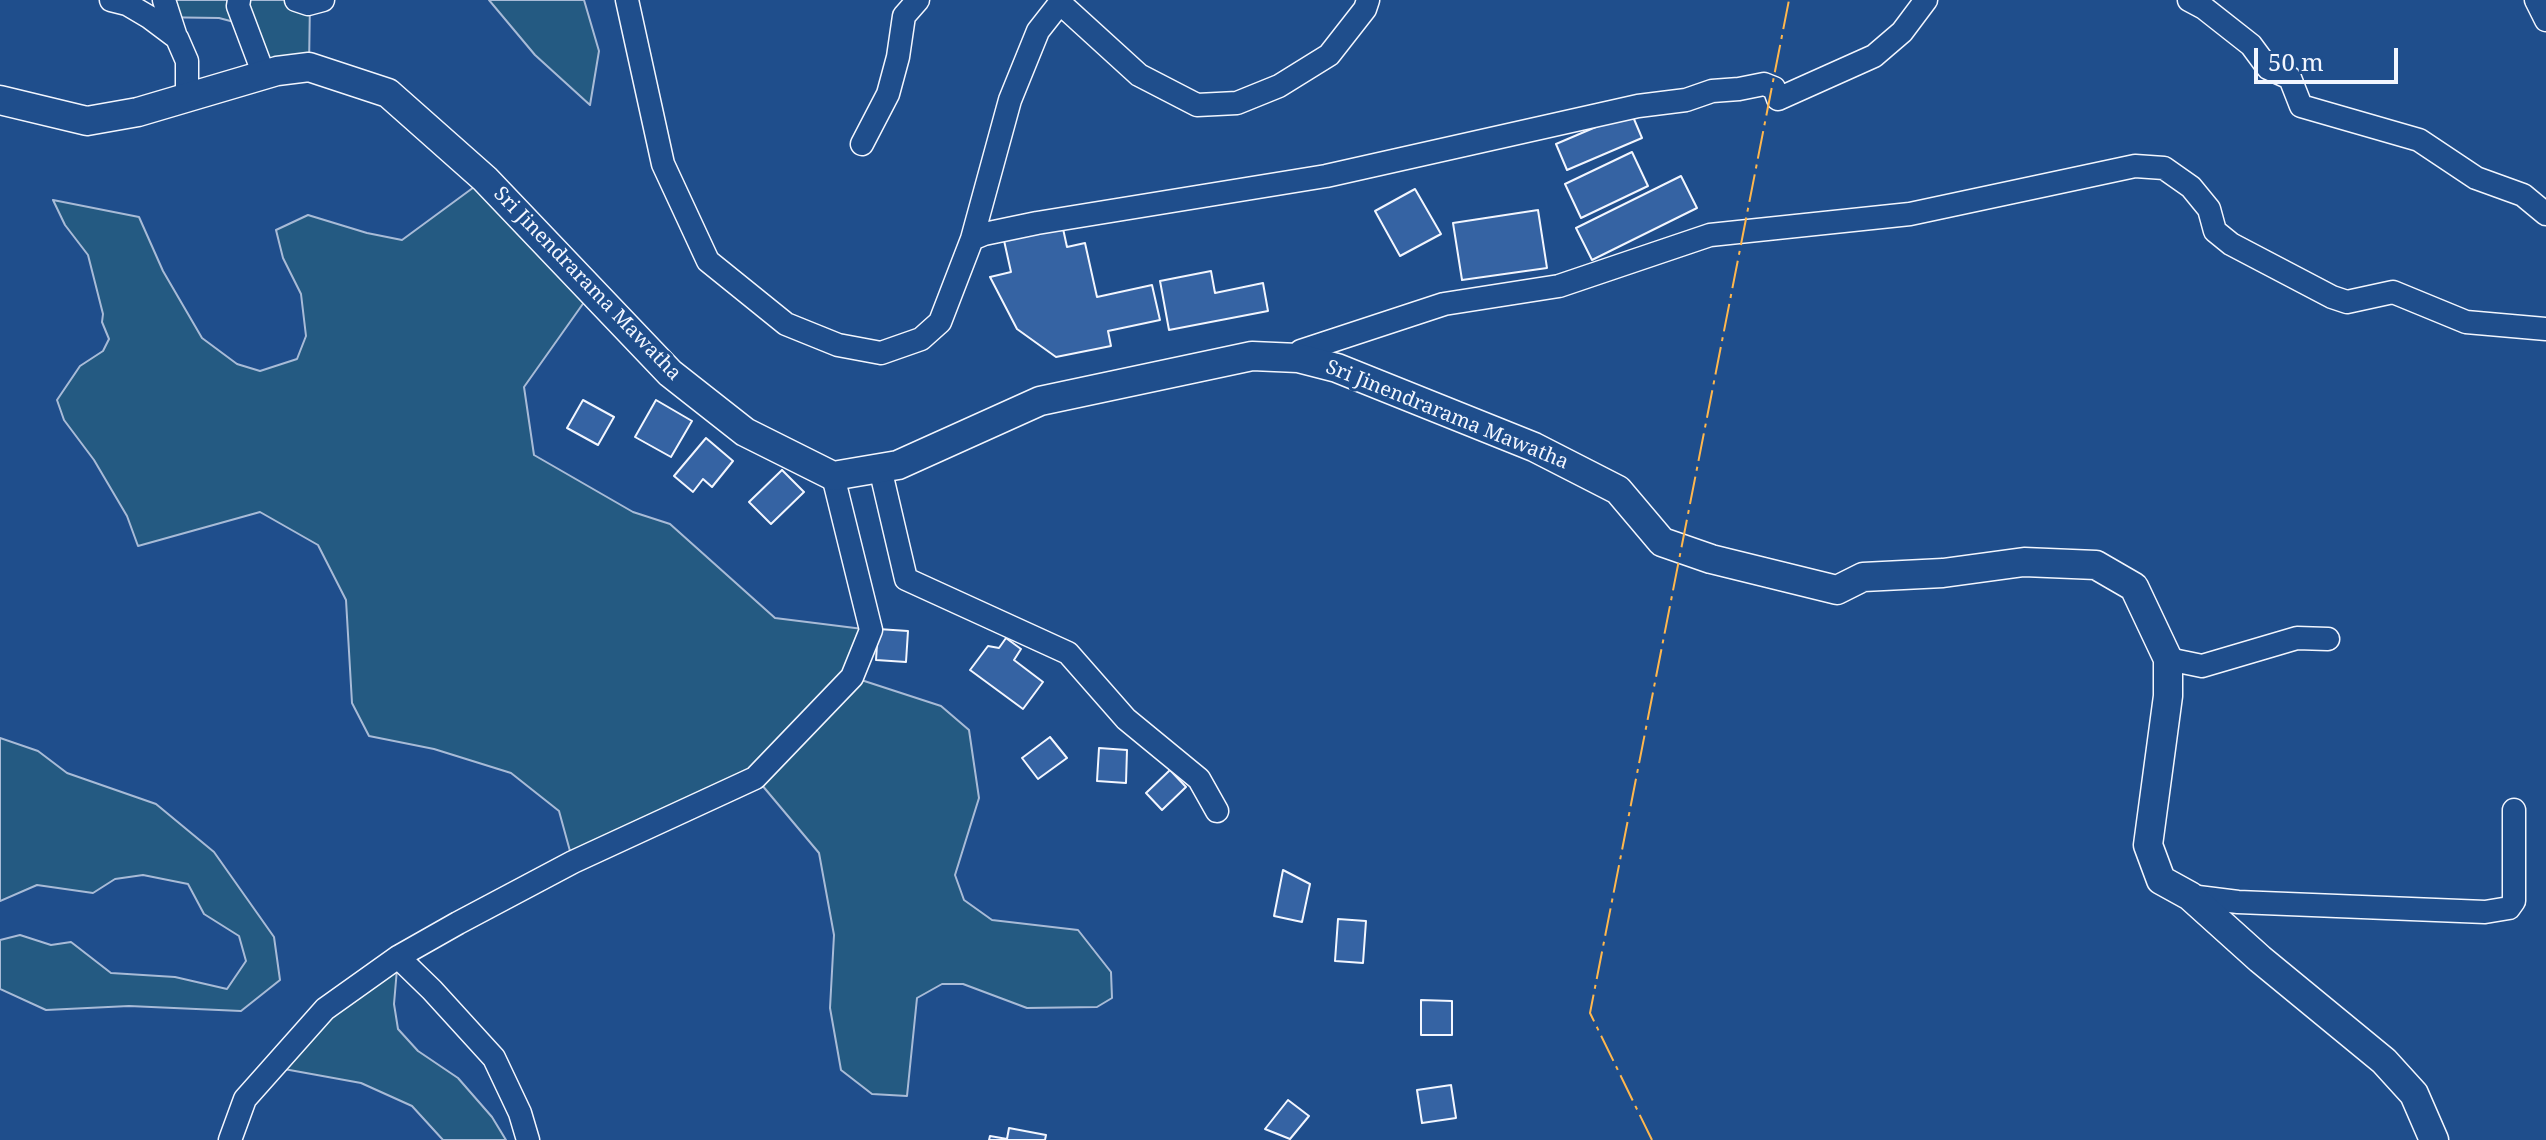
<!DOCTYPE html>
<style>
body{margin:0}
#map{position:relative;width:2546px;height:1140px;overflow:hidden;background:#1f4e8c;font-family:"Noto Serif",serif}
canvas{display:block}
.scale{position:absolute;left:2254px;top:48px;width:144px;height:36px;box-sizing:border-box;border:4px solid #f2f6ff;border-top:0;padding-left:10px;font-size:24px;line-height:28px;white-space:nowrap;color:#f2f6ff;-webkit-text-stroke:6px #1f4e8c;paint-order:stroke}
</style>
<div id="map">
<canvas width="2546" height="1140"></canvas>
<div class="scale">50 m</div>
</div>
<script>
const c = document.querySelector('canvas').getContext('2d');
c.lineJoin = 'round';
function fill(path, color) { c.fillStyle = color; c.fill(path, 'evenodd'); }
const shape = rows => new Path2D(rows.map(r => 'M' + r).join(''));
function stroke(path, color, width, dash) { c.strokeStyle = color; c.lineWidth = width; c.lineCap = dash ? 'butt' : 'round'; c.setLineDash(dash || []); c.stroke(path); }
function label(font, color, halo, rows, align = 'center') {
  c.font = font + ' "Noto Serif",serif'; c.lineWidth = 6; c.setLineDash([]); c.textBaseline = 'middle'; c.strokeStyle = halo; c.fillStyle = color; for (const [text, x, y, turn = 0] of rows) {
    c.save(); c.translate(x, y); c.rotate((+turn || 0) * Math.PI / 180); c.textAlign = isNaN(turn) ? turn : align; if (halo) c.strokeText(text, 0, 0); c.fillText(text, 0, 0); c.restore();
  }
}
const green = shape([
 [158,0,310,0,309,67,277,71,238,23,219,18,150,17,158,0],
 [489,0,584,0,599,51,590,105,535,55,489,0],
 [485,179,592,291,524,387,534,455,633,512,670,524,775,618,871,630,852,677,941,706,969,730,979,798,955,875,964,900,992,920,1078,930,1111,972,1112,998,1097,1007,1027,1008,963,984,942,984,917,998,907,1096,872,1094,841,1070,830,1008,834,935,819,853,756,778,573,862,559,811,511,773,434,749,369,736,352,703,346,600,318,545,260,512,138,546,127,516,94,460,64,420,57,400,80,366,103,351,109,339,102,322,103,314,88,255,65,225,53,200,139,217,163,271,202,338,237,364,260,371,297,359,306,336,301,294,283,258,276,230,308,215,367,233,402,240,485,179],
 [0,738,38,751,67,773,156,804,214,852,274,937,280,980,241,1011,129,1006,46,1010,0,989,0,940,20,935,51,945,71,942,111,973,175,977,227,989,246,961,239,936,204,914,188,884,143,875,115,879,93,893,37,885,0,901,0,738],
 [398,957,394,1004,398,1029,418,1051,458,1078,492,1117,506,1140,443,1140,412,1106,361,1083,273,1067,398,957]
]);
fill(green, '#245a82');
stroke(green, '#a8bbd7', 2);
const building = shape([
 [1631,112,1642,138,1567,170,1556,144,1631,112],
 [1632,152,1648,186,1581,218,1565,184,1632,152],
 [1681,176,1697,208,1592,260,1576,228,1681,176],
 [1415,189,1441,234,1400,256,1375,211,1415,189],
 [1538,210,1547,268,1462,280,1453,223,1538,210],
 [1062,224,1067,247,1085,243,1097,297,1152,285,1160,320,1108,331,1111,346,1056,357,1017,329,990,277,1011,272,1003,236,1062,224],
 [1211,271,1215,293,1263,283,1268,311,1169,330,1160,281,1211,271],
 [583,400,614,417,598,445,567,428,583,400],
 [656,400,692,421,671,457,635,437,656,400],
 [706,438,733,461,712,487,703,479,693,492,674,476,706,438],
 [782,470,804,492,771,524,749,502,782,470],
 [878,629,908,631,906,662,876,660,878,629],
 [1006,638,1021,649,1014,660,1043,682,1023,709,970,670,988,646,999,648,1006,638],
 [1050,737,1067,758,1038,779,1022,758,1050,737],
 [1099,748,1127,750,1126,783,1097,781,1099,748],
 [1170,770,1186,787,1162,810,1146,793,1170,770],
 [1283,870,1310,884,1302,922,1274,916,1283,870],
 [1338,919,1366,921,1363,963,1335,961,1338,919],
 [1421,1000,1452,1001,1452,1035,1421,1035,1421,1000],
 [1451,1085,1456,1118,1422,1123,1417,1090,1451,1085],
 [1288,1100,1309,1116,1290,1139,1265,1129,1288,1100],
 [1009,1128,1046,1135,1045,1140,989,1140,990,1136,1007,1139,1009,1128]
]);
fill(building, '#3563a3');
stroke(building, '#f2f6ff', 2);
const minor = shape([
 [111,0,127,4,149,17,177,38,187,61,187,98],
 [164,0,176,37],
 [239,0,238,6,264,75],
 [296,0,308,4,323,0],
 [627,0,663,164,708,261,786,324,838,345,881,353,921,339,940,322,972,239,1010,100,1038,31,1060,3,1139,75,1197,105,1237,103,1279,86,1329,55,1365,9,1368,0],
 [2189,0,2204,8,2251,45,2268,68,2290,78,2301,106,2419,140,2476,178,2523,195,2546,214],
 [2536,0,2546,20],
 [862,144,888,94,898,57,904,16,918,0],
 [972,239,984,234,1037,223,1326,176,1638,106,1686,100,1712,91,1739,89,1764,84,1774,88,1778,99,1874,56,1902,32,1926,0],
 [1298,358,1301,351,1444,304,1559,286,1710,235,1910,214,2135,166,2164,168,2191,187,2209,209,2215,231,2231,244,2332,297,2347,302,2393,292,2466,322,2546,329],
 [880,468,906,579,1068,653,1126,719,1199,779,1217,811],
 [2168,659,2202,666,2297,638,2328,639],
 [2190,896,2238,902,2485,912,2509,908,2514,901,2514,810],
 [398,957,432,990,494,1058,520,1113,528,1140],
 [230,1140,245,1099,325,1009,398,957,458,923,573,862,755,778,852,677,871,630,833,476]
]);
const major = shape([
 [0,100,87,121,138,112,277,71,309,67,388,93,485,179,670,373,745,432,833,476,898,465,1040,401,1252,356,1298,358,1337,368,1534,447,1618,490,1662,542,1711,559,1837,590,1863,577,1943,573,2024,562,2096,565,2134,587,2168,659,2168,696,2148,845,2161,880,2190,896,2260,959,2384,1061,2414,1094,2434,1140]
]);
stroke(minor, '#f2f6ff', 25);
stroke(major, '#f2f6ff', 31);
stroke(minor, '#1f4e8c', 22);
stroke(major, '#1f4e8c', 28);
stroke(shape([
 [1652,1140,1590,1013,1789,0]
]), '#ffb74d', 2, [28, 6, 4, 6]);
label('20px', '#f2f6ff', '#1f4e8c', [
 ["Sri Jinendrarama Mawatha",587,284,46],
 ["Sri Jinendrarama Mawatha",1447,415,22]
]);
</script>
